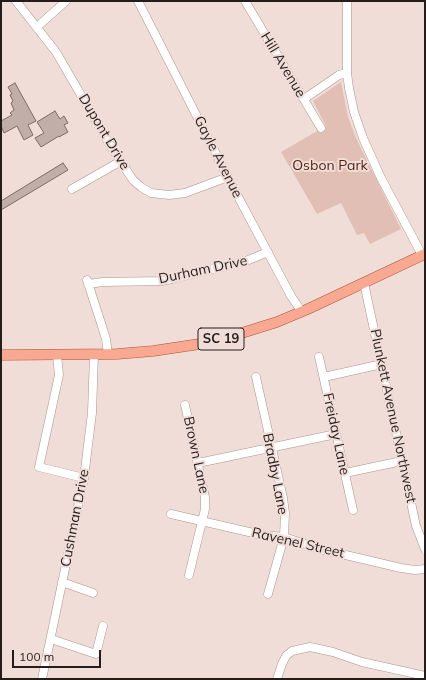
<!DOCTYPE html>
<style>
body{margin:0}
#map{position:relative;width:426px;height:680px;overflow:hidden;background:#f1ddd7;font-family:Mulish,sans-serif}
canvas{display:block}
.frame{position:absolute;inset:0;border:2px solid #241d1b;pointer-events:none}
.scale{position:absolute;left:12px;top:650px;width:89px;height:18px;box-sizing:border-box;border:2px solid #241d1b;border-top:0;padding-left:5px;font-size:12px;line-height:14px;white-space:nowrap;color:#241d1b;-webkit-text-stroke:3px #f1ddd7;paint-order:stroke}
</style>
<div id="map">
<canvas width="426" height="680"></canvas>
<div class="frame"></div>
<div class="scale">100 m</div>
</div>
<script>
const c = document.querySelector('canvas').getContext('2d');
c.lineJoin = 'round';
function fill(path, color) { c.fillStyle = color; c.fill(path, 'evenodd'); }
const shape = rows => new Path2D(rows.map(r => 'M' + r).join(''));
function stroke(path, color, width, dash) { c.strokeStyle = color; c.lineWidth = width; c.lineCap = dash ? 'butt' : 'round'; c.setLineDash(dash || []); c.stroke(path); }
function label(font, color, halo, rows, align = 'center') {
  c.font = font + ' Mulish,sans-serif'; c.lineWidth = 4; c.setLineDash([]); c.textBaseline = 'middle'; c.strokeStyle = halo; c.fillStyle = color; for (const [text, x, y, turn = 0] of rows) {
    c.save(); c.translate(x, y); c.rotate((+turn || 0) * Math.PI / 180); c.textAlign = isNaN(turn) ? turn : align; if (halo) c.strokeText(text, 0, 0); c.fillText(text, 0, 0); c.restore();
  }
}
fill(shape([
 [341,82,348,117,356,138,401,229,370,244,364,233,357,235,341,203,317,214,281,152,326,126,313,101]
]), '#e1bfb5');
const building = shape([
 [15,83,36,121,28,125,33,135,24,140,17,126,4,133,1,126,1,121,12,115,10,113,14,110,11,103,13,101,10,95,12,94,8,87,15,83],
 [55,111,60,119,64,116,68,123,64,125,68,132,59,137,59,136,41,147,35,138,44,133,37,122,55,111],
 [63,163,68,170,1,210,1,201,63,163]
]);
fill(building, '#c2aea8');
stroke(building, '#7d6b66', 1);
const minor = shape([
 [16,1,56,52,113,150,133,180,141,187,151,193,169,195,185,193,228,177],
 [138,1,234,189,291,296,302,312],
 [245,1,321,128],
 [347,1,347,73,349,88,354,112,363,138,381,178,422,255],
 [37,27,66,1],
 [304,99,339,75,347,73],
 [72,189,121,161],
 [87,280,101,323,106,339,108,354],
 [364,283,416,526,425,549],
 [88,284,103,282,162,281,172,279,246,261,268,252],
 [57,355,59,375,39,467,84,478],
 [319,357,353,510],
 [256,377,283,498,285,513,284,537,268,594],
 [324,377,382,364],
 [185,405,205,497,205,509,189,575],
 [198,463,336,434],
 [345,473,402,461],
 [171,514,262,535,284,537,320,549,401,568,415,570,425,569],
 [62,582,93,593],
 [51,639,96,654,103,626],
 [42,679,84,478,92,413,94,354],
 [277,679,282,664,286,656,292,651,310,647,333,652,362,662,425,676]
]);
const major = shape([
 [1,355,117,354,153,351,213,342,277,322,308,309,425,254]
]);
stroke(minor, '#a8958f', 9);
stroke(major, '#ac5338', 11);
stroke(minor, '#fff', 8);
stroke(major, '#f9a991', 10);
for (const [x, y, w] of [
 [221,339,46]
]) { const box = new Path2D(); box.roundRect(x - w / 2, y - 11, w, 22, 3); c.fillStyle = '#f1ddd7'; c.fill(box); stroke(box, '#241d1b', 1); }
label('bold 13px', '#241d1b', null, [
 ["SC 19",221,339]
]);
label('14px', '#241d1b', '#f1ddd7', [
 ["Hill Avenue",283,65,59],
 ["Dupont Drive",104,132,59],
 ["Gayle Avenue",218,157,63],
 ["Durham Drive",203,270,-12],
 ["Plunkett Avenue Northwest",393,416,78],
 ["Freiday Lane",336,434,78],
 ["Brown Lane",196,455,78],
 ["Bradby Lane",275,474,79],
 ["Cushman Drive",75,518,-79],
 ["Ravenel Street",298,543,13]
]);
label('14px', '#542315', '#f1ddd7', [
 ["Osbon Park",330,166]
]);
</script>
